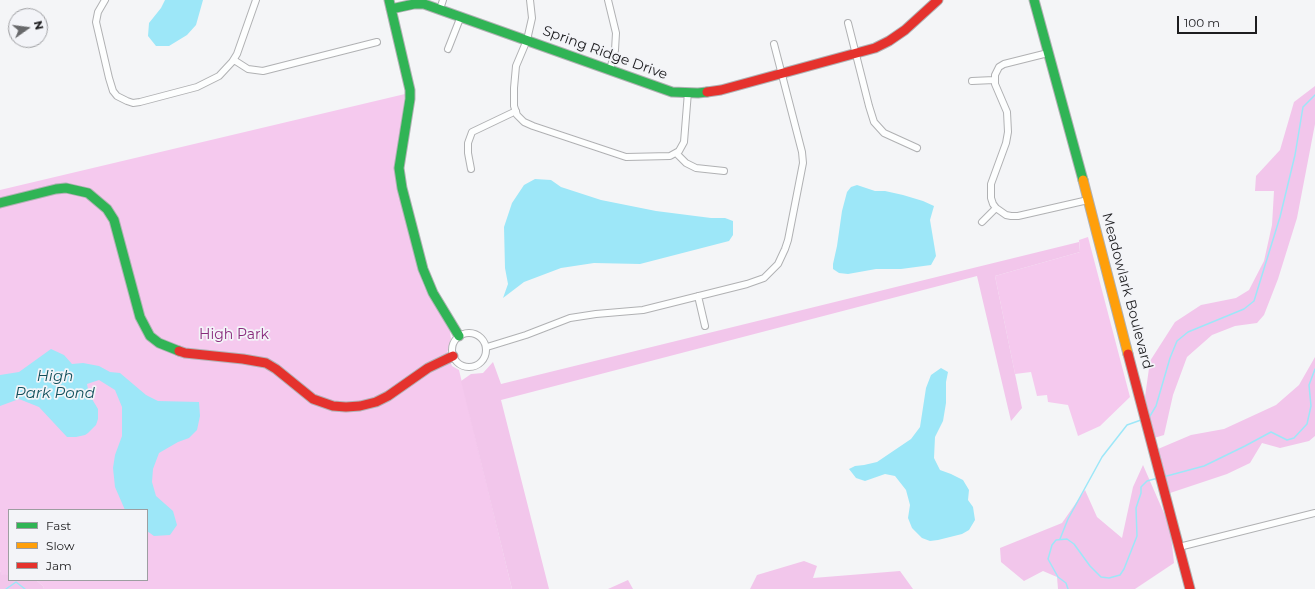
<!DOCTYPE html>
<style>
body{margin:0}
#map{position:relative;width:1315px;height:589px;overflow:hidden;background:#f4f5f7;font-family:Montserrat,sans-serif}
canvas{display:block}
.legend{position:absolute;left:8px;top:509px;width:140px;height:72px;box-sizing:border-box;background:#f3f4f8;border:1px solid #9d9ea1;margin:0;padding:5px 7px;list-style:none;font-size:12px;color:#1d1d1f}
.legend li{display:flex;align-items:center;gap:8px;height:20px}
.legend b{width:20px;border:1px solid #9d9ea1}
.north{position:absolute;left:8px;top:8px;width:40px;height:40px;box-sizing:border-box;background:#f3f4f8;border:1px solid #9d9ea1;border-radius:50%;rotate:76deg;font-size:11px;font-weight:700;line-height:16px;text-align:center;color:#1d1d1f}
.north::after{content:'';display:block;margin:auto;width:14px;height:18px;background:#68696b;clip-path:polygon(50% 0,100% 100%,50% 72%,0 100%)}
.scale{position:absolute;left:1177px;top:16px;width:80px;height:18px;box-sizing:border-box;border:2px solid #1d1d1f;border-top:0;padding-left:5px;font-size:12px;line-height:14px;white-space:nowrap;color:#1d1d1f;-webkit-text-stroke:3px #f3f4f8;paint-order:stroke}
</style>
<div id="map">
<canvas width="1315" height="589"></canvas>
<ul class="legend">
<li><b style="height:5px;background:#30b455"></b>Fast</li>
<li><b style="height:5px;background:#ff9f0a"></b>Slow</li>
<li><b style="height:5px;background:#e5322d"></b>Jam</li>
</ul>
<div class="north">N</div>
<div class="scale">100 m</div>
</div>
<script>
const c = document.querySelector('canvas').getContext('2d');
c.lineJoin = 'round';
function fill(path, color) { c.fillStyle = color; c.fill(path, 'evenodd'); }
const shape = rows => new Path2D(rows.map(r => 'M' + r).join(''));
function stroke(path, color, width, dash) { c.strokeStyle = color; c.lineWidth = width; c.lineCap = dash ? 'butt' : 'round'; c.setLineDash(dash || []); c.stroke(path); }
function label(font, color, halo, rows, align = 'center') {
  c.font = font + ' Montserrat,sans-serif'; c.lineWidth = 3.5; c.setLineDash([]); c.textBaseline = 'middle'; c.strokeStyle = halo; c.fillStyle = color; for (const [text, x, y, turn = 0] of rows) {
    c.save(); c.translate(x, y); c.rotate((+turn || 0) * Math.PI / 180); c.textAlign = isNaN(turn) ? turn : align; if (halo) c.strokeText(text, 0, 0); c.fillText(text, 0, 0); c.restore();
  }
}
fill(shape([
 [405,94,395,166,396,181,419,272,424,286,450,331,451,339,447,353,452,366,459,370,512,589,44,589,43,586,36,580,147,580,147,510,9,510,9,574,2,576,0,570,0,190],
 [1088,237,1130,397,1100,426,1078,436,1068,405,1048,402,1047,395,1037,396,1031,372,1015,374,995,276,1080,252,1079,240]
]), '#f5c9ee');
fill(shape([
 [1315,86,1315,124,1297,218,1278,279,1264,315,1257,323,1235,326,1212,335,1187,357,1173,395,1164,435,1154,438,1145,397,1150,361,1175,322,1201,305,1236,298,1249,290,1264,261,1272,225,1274,191,1255,191,1256,176,1280,150,1294,102],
 [1079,242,1080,252,995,276,1022,408,1011,421,977,276,501,400,549,589,512,589,461,381,471,374,483,373,493,362,501,384],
 [1315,357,1315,436,1309,441,1280,448,1262,443,1250,463,1227,474,1170,493,1158,449,1191,435,1224,429,1276,405,1299,385],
 [1143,465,1170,527,1174,563,1135,589,1058,589,1057,577,1043,571,1024,581,1001,562,1000,548,1062,523,1085,490,1097,517,1122,538,1133,487],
 [804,561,817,566,813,578,900,571,913,589,750,589,757,575],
 [0,570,2,575,9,574,9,580,36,580,43,586,44,589,0,589],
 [628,580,633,589,608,589]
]), '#f2c6eb');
fill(shape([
 [165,0,203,0,196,25,187,35,169,46,156,46,148,36,149,23,161,8],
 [535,179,551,180,561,187,601,200,656,211,711,218,725,218,733,221,733,235,729,241,640,264,594,263,561,268,524,282,503,298,508,284,505,268,504,227,512,203,524,185],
 [857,185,875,191,885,191,903,195,923,201,934,206,930,220,936,256,931,265,901,269,876,269,848,274,839,273,833,269,833,264,837,246,842,211,847,192,851,187],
 [51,349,64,355,72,364,83,363,99,366,110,372,120,373,146,395,158,401,199,402,200,416,197,430,189,438,178,442,159,453,153,469,152,482,156,496,173,511,177,525,170,535,154,536,147,531,147,510,125,510,115,487,113,468,115,455,122,436,122,407,115,390,99,380,87,384,89,394,98,409,98,419,96,425,88,433,85,435,76,437,67,437,39,407,19,399,0,406,0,375,19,372],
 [941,368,948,372,946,382,946,403,943,421,935,437,934,458,940,470,951,474,963,480,969,490,968,500,973,507,975,520,969,530,962,534,938,540,930,541,922,538,912,528,908,518,910,505,906,490,895,476,885,474,865,481,856,478,849,469,855,466,864,465,877,462,911,439,920,427,926,388,931,375]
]), '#9de7f8');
stroke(shape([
 [1150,416,1156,406,1170,358,1177,341,1188,332,1244,309,1254,301,1280,217,1295,155,1303,107,1315,95],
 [1163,477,1204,466,1245,446,1271,432,1287,440,1294,438,1307,424,1311,406,1309,385,1315,369],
 [1060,539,1068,519,1102,457,1127,425,1141,420],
 [6,589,16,582,25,589],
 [1068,589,1066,583,1058,577,1048,559,1052,545,1056,540,1067,539,1074,544,1090,566,1101,577,1109,578,1120,575,1124,569,1137,536,1136,508,1141,493,1141,487,1147,481,1158,478]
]), '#9de7f8', 1.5);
const street = shape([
 [105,0,98,12,96,22,109,78,113,91,117,96,127,101,133,103,140,102,197,87,219,76,232,62,237,54,256,0],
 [530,0,532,18,527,40,516,66,514,88,514,106,517,115,524,122,533,126,626,157,670,156,679,151,684,142,688,92],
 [608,0,616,33,615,50,610,70],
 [440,9,443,0],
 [848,23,869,106,874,122,884,133,917,148],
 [448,49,461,16],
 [1048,53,1004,64,999,67,995,75,995,84,1007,112,1008,132,1006,143,991,184,991,198,993,204,996,208,1006,215,1011,216,1018,216,1088,200],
 [234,60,248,69,263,71,377,42],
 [972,81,994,80],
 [676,153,686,163,696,168,724,171],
 [471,169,468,153,468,143,472,132,516,111],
 [982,222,996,208],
 [698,296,705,326],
 '452 350a17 17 0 1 1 34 0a17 17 0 1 1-34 0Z',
 [487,347,526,335,570,318,596,314,643,310,747,284,764,278,778,264,785,249,788,240,803,163,802,152,774,44],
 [1179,547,1315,513]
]);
const fast = shape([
 [389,0,410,90,410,99,399,168,402,188,423,269,433,293,459,336],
 [1034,0,1083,180],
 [391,9,414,4,424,4,672,92,698,93,707,92],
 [0,203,56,189,66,188,88,193,107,209,114,220,140,317,150,336,159,343,179,351]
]);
const slow = shape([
 [1083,180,1128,354]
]);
const jam = shape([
 [707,92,721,90,875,48,889,41,905,30,938,0],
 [179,351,185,353,243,359,266,363,276,369,313,399,333,406,346,407,360,406,376,402,388,396,428,368,453,356],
 [1128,354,1190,589]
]);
stroke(street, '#b0b1b3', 8);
stroke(fast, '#b0b1b3', 11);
stroke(slow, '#b0b1b3', 11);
stroke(jam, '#b0b1b3', 11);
stroke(street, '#fdfefe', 6);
stroke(fast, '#30b455', 9);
stroke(slow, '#ff9f0a', 9);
stroke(jam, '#e5322d', 9);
label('14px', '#1d1d1f', '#f3f4f8', [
 ["Spring Ridge Drive",605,53,20],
 ["Meadowlark Boulevard",1127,291,75]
]);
label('14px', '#882b7c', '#f3f4f8', [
 ["High Park",234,335]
]);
label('italic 15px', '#13515d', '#f3f4f8', [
 ["High",55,377],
 ["Park Pond",55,394]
]);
</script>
